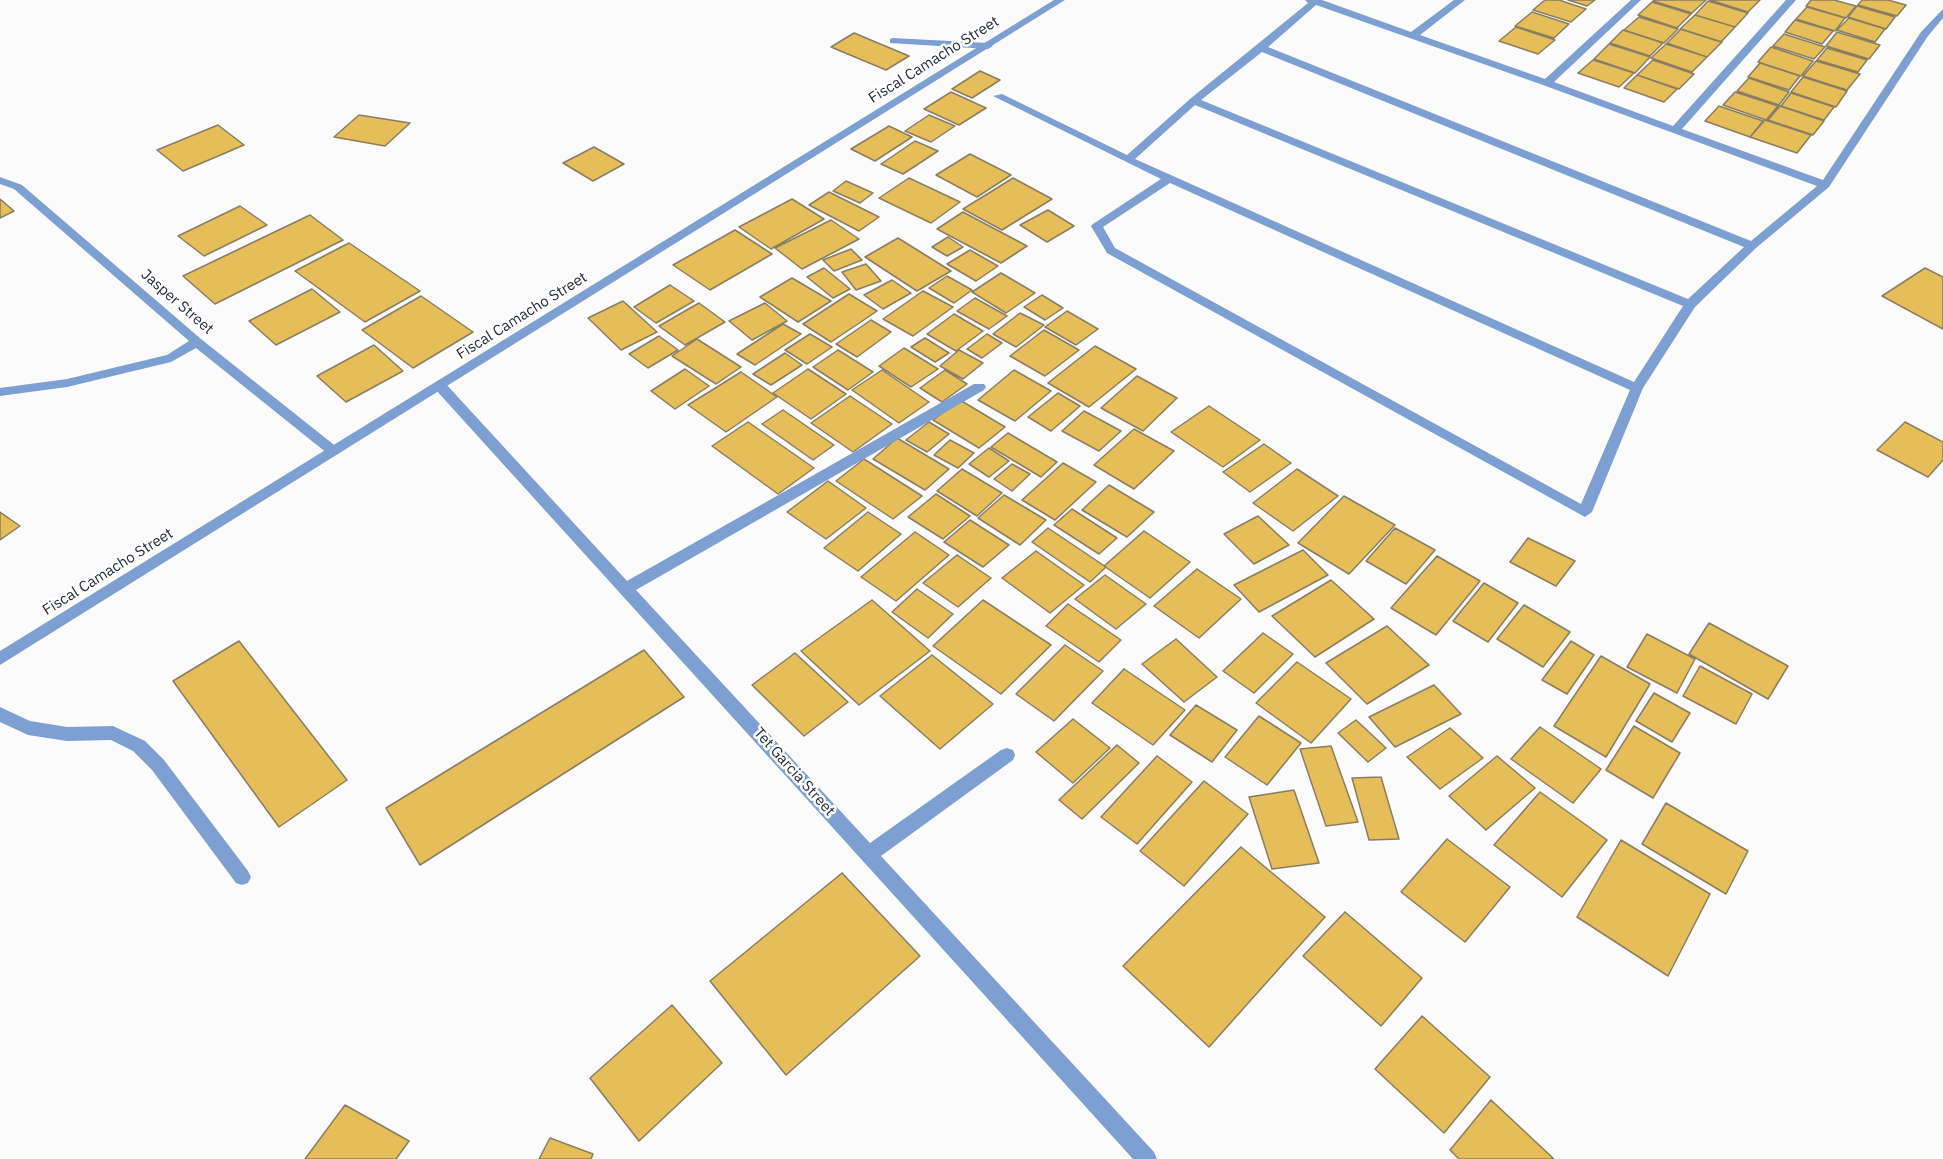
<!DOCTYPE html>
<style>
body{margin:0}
canvas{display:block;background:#fbfbfb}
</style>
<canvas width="1943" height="1159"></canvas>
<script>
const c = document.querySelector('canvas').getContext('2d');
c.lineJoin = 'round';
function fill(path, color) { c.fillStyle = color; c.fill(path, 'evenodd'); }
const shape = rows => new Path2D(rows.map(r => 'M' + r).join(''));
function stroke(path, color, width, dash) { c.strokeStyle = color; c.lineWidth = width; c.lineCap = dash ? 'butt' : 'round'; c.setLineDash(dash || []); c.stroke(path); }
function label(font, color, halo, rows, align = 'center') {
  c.font = font + ' "IBM Plex Sans",sans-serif'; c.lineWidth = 5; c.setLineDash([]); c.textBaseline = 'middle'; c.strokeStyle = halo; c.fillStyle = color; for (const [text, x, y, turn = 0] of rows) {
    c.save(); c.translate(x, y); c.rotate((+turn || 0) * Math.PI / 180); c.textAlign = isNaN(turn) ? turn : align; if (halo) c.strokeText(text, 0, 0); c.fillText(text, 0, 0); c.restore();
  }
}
const building = shape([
 [1545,0,1559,0,1586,9,1571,22,1533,10,1545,0],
 [1568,0,1595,0,1587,6,1568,0],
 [1654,0,1706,0,1692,13,1653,1,1654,0],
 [1710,0,1760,0,1748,12,1710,0],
 [1811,0,1834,0,1856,6,1846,18,1806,6,1811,0],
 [1862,0,1888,0,1906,5,1897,16,1858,5,1862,0],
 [1708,1,1748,13,1735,27,1695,15,1708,1],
 [1652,2,1691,14,1677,28,1638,15,1652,2],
 [1857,6,1895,17,1886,29,1848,17,1857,6],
 [1807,7,1845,18,1835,31,1796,19,1807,7],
 [1532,12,1569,24,1554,38,1515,26,1532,12],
 [1695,15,1735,27,1721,42,1680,29,1695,15],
 [1639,17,1678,29,1664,43,1624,30,1639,17],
 [1849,18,1885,29,1875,42,1837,30,1849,18],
 [1795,20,1833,31,1822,44,1785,32,1795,20],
 [1516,27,1555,40,1538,54,1499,41,1516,27],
 [1681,29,1722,42,1707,57,1667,43,1681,29],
 [1623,30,1663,43,1650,56,1610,43,1623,30],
 [1837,32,1880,45,1869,59,1826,46,1837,32],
 [854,33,909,56,886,70,831,47,854,33],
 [1784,34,1825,47,1814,59,1773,46,1784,34],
 [1609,44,1650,57,1635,73,1594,59,1609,44],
 [1666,44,1707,57,1692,72,1651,58,1666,44],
 [1771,47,1813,61,1801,76,1758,62,1771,47],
 [1827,48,1867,60,1858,72,1817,60,1827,48],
 [1593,60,1634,73,1619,87,1578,73,1593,60],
 [1653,60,1694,74,1679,89,1637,75,1653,60],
 [1816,61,1860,74,1847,90,1803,76,1816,61],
 [1760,63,1800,76,1789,90,1748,77,1760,63],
 [980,71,1000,80,972,98,952,89,980,71],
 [1637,75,1677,89,1664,102,1624,88,1637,75],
 [1803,77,1847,91,1836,107,1791,92,1803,77],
 [1749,78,1789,92,1779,105,1737,91,1749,78],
 [951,92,986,108,959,125,924,109,951,92],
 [1735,92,1778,106,1766,120,1723,105,1735,92],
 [1791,93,1834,107,1824,120,1781,106,1791,93],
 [1719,106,1763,121,1750,137,1705,121,1719,106],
 [1780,106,1824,121,1813,135,1768,120,1780,106],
 [359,115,410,123,385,146,334,137,359,115],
 [929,115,955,126,931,142,905,131,929,115],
 [1765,120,1811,135,1797,153,1750,137,1765,120],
 [218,125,244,145,183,171,157,150,218,125],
 [889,126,912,137,875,161,851,149,889,126],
 [915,141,938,151,903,174,881,164,915,141],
 [594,147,624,164,593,181,563,163,594,147],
 [970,154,1011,175,977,197,936,175,970,154],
 [909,178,960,202,931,223,879,198,909,178],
 [1013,178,1052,199,1002,230,963,209,1013,178],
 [846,181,873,193,860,203,833,191,846,181],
 [829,192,879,217,859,231,809,205,829,192],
 [0,199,14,211,0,218,0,199],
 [792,199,824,219,771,249,739,227,792,199],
 [240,206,267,225,204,256,178,236,240,206],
 [1048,210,1074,226,1047,242,1020,225,1048,210],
 [963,212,1027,246,1001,263,937,229,963,212],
 [310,215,343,240,215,304,183,276,310,215],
 [831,220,859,239,802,269,775,248,831,220],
 [735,230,772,254,710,290,673,265,735,230],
 [948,237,963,247,947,256,932,247,948,237],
 [898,238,951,271,917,291,865,257,898,238],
 [349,243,420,291,365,322,295,271,349,243],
 [851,249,862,260,834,271,823,260,851,249],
 [970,250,998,266,976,281,947,264,970,250],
 [866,264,881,281,856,290,842,272,866,264],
 [824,268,850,289,833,298,807,277,824,268],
 [1925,268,1943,277,1943,329,1882,296,1925,268],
 [1001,273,1035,293,1006,313,972,292,1001,273],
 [947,276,972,290,954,303,929,288,947,276],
 [792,278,831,301,798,322,760,297,792,278],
 [892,280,911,293,883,309,864,295,892,280],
 [670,285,694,301,656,323,634,307,670,285],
 [312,289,340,312,276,345,249,321,312,289],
 [923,291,953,307,913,336,883,319,923,291],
 [849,294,877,311,831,342,803,324,849,294],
 [1042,295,1063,308,1045,320,1024,307,1042,295],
 [421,296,473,332,413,368,362,330,421,296],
 [975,298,1007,316,989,329,957,311,975,298],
 [623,301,657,332,621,350,588,318,623,301],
 [699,303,725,322,685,345,659,326,699,303],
 [765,303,787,321,752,340,729,321,765,303],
 [1067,311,1098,329,1076,345,1045,327,1067,311],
 [1020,313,1044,325,1016,347,993,334,1020,313],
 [954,314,983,331,956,351,927,334,954,314],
 [871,320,891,332,857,357,836,344,871,320],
 [783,324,801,334,755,365,737,354,783,324],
 [1044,330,1079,350,1045,376,1010,356,1044,330],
 [810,334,832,347,807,364,785,350,810,334],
 [987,334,1002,343,982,358,967,349,987,334],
 [659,336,678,350,648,368,629,354,659,336],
 [925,338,949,353,935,362,911,347,925,338],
 [697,339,741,367,716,384,672,356,697,339],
 [374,345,403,371,346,402,317,376,374,345],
 [1095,346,1136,369,1089,407,1048,383,1095,346],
 [904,348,938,369,911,387,879,366,904,348],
 [838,350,873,372,848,390,813,367,838,350],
 [959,350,983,363,963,379,940,366,959,350],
 [785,353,802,365,771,385,753,374,785,353],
 [685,369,709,386,675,409,651,391,685,369],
 [808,369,846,394,811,419,773,393,808,369],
 [882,370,929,402,899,423,852,390,882,370],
 [945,370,967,384,942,402,920,388,945,370],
 [1014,370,1051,391,1015,421,978,400,1014,370],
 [741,372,777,397,726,432,688,405,741,372],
 [1137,376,1177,398,1143,431,1101,408,1137,376],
 [1058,393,1080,406,1051,431,1028,417,1058,393],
 [850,396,892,424,853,452,811,423,850,396],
 [960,400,1005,427,979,448,933,420,960,400],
 [1209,406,1260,440,1223,467,1171,432,1209,406],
 [783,410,834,445,813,460,762,424,783,410],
 [1084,411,1121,431,1099,451,1062,431,1084,411],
 [748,422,814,468,778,494,712,446,748,422],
 [929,422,949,434,927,452,906,440,929,422],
 [1905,422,1943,442,1943,460,1928,477,1877,450,1905,422],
 [1134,429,1174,451,1134,489,1094,465,1134,429],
 [1008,433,1057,462,1041,477,991,447,1008,433],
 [897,438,949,469,925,490,873,459,897,438],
 [950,440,974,453,958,468,934,455,950,440],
 [1264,444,1291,463,1250,492,1223,472,1264,444],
 [989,448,1009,461,989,477,969,464,989,448],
 [864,459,922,496,893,519,836,481,864,459],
 [1063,463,1096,482,1055,520,1022,500,1063,463],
 [1012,464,1030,474,1012,491,994,479,1012,464],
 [962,469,1002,493,977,516,937,491,962,469],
 [1297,469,1338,496,1293,531,1253,503,1297,469],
 [828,481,866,508,826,539,787,512,828,481],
 [1109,485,1154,512,1127,537,1082,510,1109,485],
 [936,494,970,516,943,539,908,517,936,494],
 [1004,495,1046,520,1020,545,978,518,1004,495],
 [1344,496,1395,525,1349,574,1298,543,1344,496],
 [1072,509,1117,538,1099,554,1054,525,1072,509],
 [0,512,20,526,0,540,0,512],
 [868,512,901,534,858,571,824,548,868,512],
 [1258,516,1289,545,1254,564,1224,534,1258,516],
 [970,520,1009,545,983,567,944,542,970,520],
 [1048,528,1106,567,1090,582,1032,542,1048,528],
 [1395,528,1435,550,1406,584,1366,561,1395,528],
 [1144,531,1190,562,1150,598,1104,566,1144,531],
 [915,532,949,555,896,601,861,577,915,532],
 [1528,538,1575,561,1556,586,1510,562,1528,538],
 [1303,550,1328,575,1259,612,1234,585,1303,550],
 [1036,551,1084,585,1050,613,1002,578,1036,551],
 [957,555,991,578,958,607,923,583,957,555],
 [1437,556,1480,581,1436,635,1391,608,1437,556],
 [1197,569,1241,599,1199,638,1154,606,1197,569],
 [1105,575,1146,604,1116,629,1075,599,1105,575],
 [1331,580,1374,619,1315,657,1272,616,1331,580],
 [1484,583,1518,603,1488,642,1453,621,1484,583],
 [917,589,953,614,928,638,892,612,917,589],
 [872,600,930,651,859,705,801,651,872,600],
 [983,600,1051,645,1001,694,933,646,983,600],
 [1068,604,1121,640,1099,662,1046,626,1068,604],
 [1524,605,1570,632,1543,667,1497,639,1524,605],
 [1709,623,1788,666,1768,699,1689,654,1709,623],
 [1387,626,1429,665,1367,704,1326,663,1387,626],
 [1263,633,1293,654,1254,693,1223,671,1263,633],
 [1647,634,1695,659,1677,693,1627,667,1647,634],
 [1176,639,1217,677,1184,702,1142,664,1176,639],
 [239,641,347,780,279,827,173,681,239,641],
 [1571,641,1594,655,1567,694,1542,680,1571,641],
 [1065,645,1103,671,1054,721,1016,694,1065,645],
 [644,650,684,697,420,865,386,808,644,650],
 [795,653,848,702,804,736,752,685,795,653],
 [932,655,993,704,940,749,880,696,932,655],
 [1601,656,1650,684,1606,757,1554,726,1601,656],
 [1297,662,1351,699,1311,743,1256,703,1297,662],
 [1700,666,1752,694,1736,724,1683,696,1700,666],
 [1124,669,1185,710,1153,745,1092,703,1124,669],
 [1434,685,1461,714,1395,747,1369,717,1434,685],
 [1654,693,1690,713,1672,742,1636,721,1654,693],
 [1196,705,1237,730,1212,762,1170,735,1196,705],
 [1259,716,1301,743,1267,785,1225,757,1259,716],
 [1073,719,1110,748,1073,783,1036,752,1073,719],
 [1356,720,1386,748,1368,762,1338,733,1356,720],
 [1634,726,1680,753,1653,798,1606,770,1634,726],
 [1540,727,1601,769,1573,803,1511,759,1540,727],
 [1450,728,1483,758,1440,789,1407,757,1450,728],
 [1117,745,1139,763,1082,819,1059,800,1117,745],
 [1331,746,1358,822,1326,826,1300,749,1331,746],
 [1157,756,1192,782,1137,844,1101,817,1157,756],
 [1497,756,1535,788,1486,830,1449,796,1497,756],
 [1381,777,1399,839,1369,840,1352,778,1381,777],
 [1204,781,1248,814,1184,886,1140,851,1204,781],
 [1294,790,1319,863,1272,869,1249,797,1294,790],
 [1540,792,1607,840,1562,897,1494,845,1540,792],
 [1666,803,1748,851,1726,894,1642,844,1666,803],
 [1447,839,1510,887,1465,942,1401,892,1447,839],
 [1621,840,1710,894,1668,976,1577,917,1621,840],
 [1241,847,1325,917,1209,1047,1123,966,1241,847],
 [842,873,920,956,786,1075,710,981,842,873],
 [1345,912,1422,978,1381,1026,1303,956,1345,912],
 [672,1005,722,1063,639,1141,590,1078,672,1005],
 [1422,1016,1490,1077,1444,1133,1375,1069,1422,1016],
 [1491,1100,1554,1159,1459,1159,1450,1150,1491,1100],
 [345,1105,409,1141,396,1159,305,1159,345,1105],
 [550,1138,593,1154,591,1159,539,1159,550,1138]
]);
fill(building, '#e5be59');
stroke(building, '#8a7e62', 1.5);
fill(shape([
 [893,38,988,43,993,46,988,49,890,43,890,39,893,38]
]), '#7e9fd2');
fill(shape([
 [1305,0,1322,0,1411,32,1454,0,1465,0,1420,35,1545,79,1631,0,1641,0,1554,82,1673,126,1786,0,1796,0,1682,129,1823,180,1921,32,1943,9,1943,18,1928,36,1829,187,1756,248,1695,307,1643,388,1592,512,1585,517,1107,253,1091,226,1093,224,1161,179,993,96,1002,94,1127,155,1190,99,1308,3,1305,0],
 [1316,5,1543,85,1817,186,1751,241,1268,47,1316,5],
 [1262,52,1744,247,1688,299,1201,100,1262,52],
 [1195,105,1683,306,1634,382,1135,159,1195,105],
 [1170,183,1630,390,1581,504,1115,248,1103,227,1170,183],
 [0,177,22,185,201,339,338,448,340,451,338,454,328,454,196,348,171,362,67,387,0,396,0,388,67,379,167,355,189,341,14,189,0,184,0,177],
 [440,382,445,383,627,581,974,384,984,384,986,387,984,390,636,590,870,843,1001,750,1007,748,1013,750,1015,755,1013,760,881,856,1154,1152,1157,1159,1133,1159,435,389,433,386,435,383,440,382],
 [0,707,30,721,67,727,113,726,145,741,164,760,248,871,251,877,248,883,242,885,236,883,152,770,133,751,111,740,67,741,28,735,0,722,0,707]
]), '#7e9fd2');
fill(shape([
 [1054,0,1065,0,0,665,0,651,1054,0]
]), '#7e9fd2');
label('15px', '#232a34', '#fff', [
 ["Fiscal Camacho Street",934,60,-32],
 ["Jasper Street",177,302,41],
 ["Fiscal Camacho Street",522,316,-32],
 ["Fiscal Camacho Street",108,572,-32],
 ["Tet Garcia Street",794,772,48]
]);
</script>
